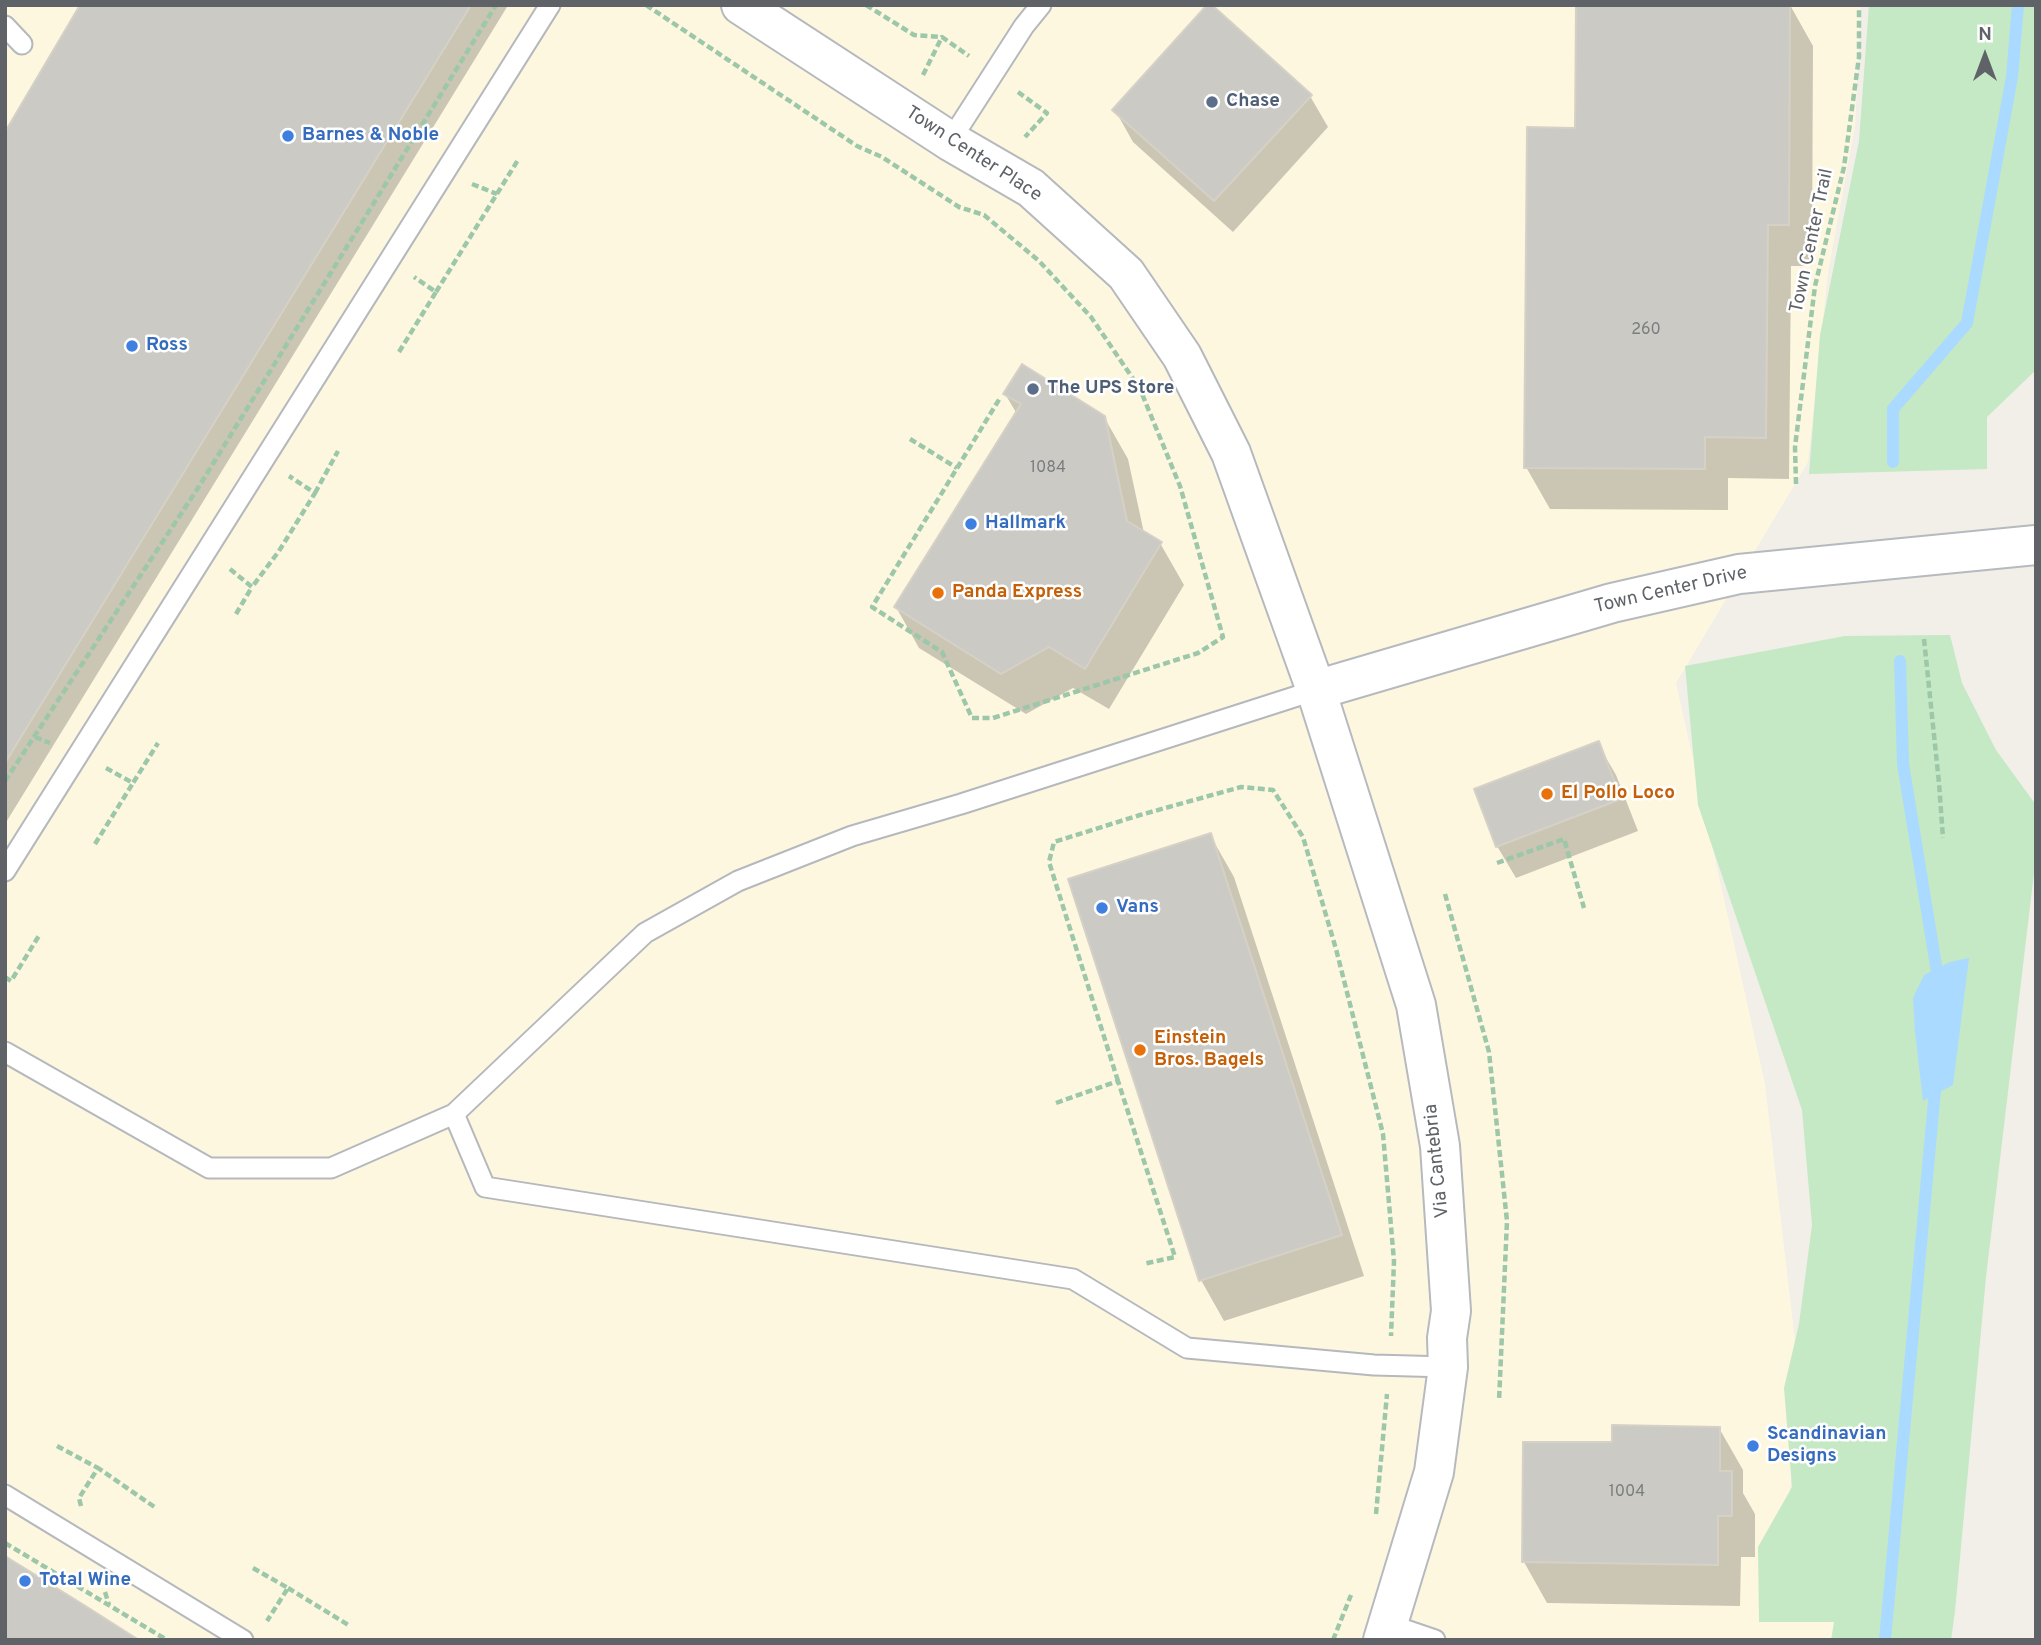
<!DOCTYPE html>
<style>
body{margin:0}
#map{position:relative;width:2041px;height:1645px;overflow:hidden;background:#f1efe8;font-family:Overpass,sans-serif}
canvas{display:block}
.frame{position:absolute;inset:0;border:7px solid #5f6368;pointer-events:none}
.north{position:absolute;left:1950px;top:21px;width:70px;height:70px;-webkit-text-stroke:5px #fff;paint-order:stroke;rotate:0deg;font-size:19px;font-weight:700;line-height:28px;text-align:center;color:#5f6368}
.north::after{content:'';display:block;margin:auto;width:24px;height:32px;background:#5f6368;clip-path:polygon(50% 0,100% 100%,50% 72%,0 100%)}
</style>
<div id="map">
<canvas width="2041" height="1645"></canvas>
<div class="frame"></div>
<div class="north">N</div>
</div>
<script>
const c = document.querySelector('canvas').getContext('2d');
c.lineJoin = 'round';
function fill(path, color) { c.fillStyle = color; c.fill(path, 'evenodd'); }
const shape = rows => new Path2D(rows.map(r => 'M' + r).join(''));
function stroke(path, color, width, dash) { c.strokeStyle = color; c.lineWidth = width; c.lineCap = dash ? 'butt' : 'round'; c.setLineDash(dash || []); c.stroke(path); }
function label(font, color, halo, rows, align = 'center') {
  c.font = font + ' Overpass,sans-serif'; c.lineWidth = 5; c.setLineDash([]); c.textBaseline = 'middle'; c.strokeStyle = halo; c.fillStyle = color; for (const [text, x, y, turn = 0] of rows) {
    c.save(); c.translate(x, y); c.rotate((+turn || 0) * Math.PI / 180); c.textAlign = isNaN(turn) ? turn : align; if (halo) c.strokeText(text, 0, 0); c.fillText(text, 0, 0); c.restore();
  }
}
fill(shape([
 [5,5,1861,5,1855,126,1828,272,1808,462,1676,683,1765,1084,1801,1392,1776,1615,1844,1616,1841,1640,5,1640]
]), '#fef7e0');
fill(shape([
 [1869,5,2036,5,2036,370,1987,417,1987,469,1809,474,1820,335,1859,141],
 [1950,635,1962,683,1996,750,2036,805,2036,856,1986,1277,1955,1611,1951,1640,1831,1640,1834,1622,1759,1622,1758,1547,1792,1487,1784,1388,1799,1324,1812,1225,1802,1110,1698,805,1685,666,1845,636]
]), '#c5e8c5');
fill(shape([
 [1969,958,1953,1085,1923,1101,1915,1032,1913,998,1924,975,1950,962]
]), '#aadaff');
fill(shape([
 [82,5,506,5,507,7,5,824,5,135],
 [1790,5,1813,46,1812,266,1791,266,1789,479,1728,478,1728,510,1550,509,1526,467,1577,129],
 [1310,96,1328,127,1233,232,1133,142,1115,110],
 [1005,394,1104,417,1128,459,1144,533,1160,543,1184,585,1109,709,1073,688,1026,714,919,648,896,607,1017,414],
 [1598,744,1616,775,1638,831,1516,878,1497,846],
 [1210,835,1234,877,1364,1276,1224,1321,1201,1280],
 [1719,1428,1743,1470,1743,1493,1755,1514,1755,1557,1741,1557,1740,1606,1547,1603,1524,1562]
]), '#0003');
stroke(shape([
 [1893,462,1893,409,1967,323,2012,77,2018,5],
 [1900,661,1903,764,1939,984],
 [1885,1640,1936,1079]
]), '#aadaff', 12);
const building = shape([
 [80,5,471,5,5,763,5,132,80,5],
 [1207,5,1212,5,1312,95,1214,201,1112,110,1207,5],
 [1576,5,1790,5,1789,225,1768,225,1766,438,1705,437,1705,469,1524,468,1527,127,1575,128,1576,5],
 [1022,364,1105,416,1127,521,1162,542,1085,669,1049,647,1001,674,894,607,1021,404,1003,394,1022,364],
 [1599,741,1621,799,1496,847,1474,789,1599,741],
 [1211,833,1342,1235,1199,1281,1068,879,1211,833],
 [1612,1425,1720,1427,1720,1471,1732,1471,1732,1516,1718,1516,1718,1565,1522,1562,1523,1442,1612,1442,1612,1425],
 [5,1556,84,1605,139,1640,5,1640,5,1556]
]);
fill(building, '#cccac5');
stroke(building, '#d6d1c6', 2);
const service = shape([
 [5,26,22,44],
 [950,141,1024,26,1041,5],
 [5,871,550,5],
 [5,1052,209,1168,331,1168,454,1114,645,933,738,881,852,836,961,804,1316,690],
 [454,1114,485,1187,1073,1279,1187,1348,1374,1365,1448,1367],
 [5,1495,243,1640],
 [1388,1624,1435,1640]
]);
const tertiary = shape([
 [741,5,950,141,1031,188,1126,274,1182,356,1231,453,1316,690]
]);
const secondary = shape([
 [1383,1640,1434,1472,1448,1367,1447,1338,1451,1311,1440,1146,1416,1005,1316,690,1612,603,1739,574,2036,545]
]);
stroke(service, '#b5b8bc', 23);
stroke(tertiary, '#b5b8bc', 42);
stroke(secondary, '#b6babf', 42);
stroke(shape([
 [646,5,857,146,882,157,959,207,984,215,1039,261,1091,317,1140,389,1180,486,1223,637,1198,653,993,718,972,718,942,652,872,607,1000,398],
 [866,5,914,35,942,37],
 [923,75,942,37,969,56],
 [1018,92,1047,113,1025,137],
 [472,184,497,194],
 [436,292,518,160],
 [399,352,436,292,414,277],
 [910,439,957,468],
 [1796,484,1795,447,1815,286,1844,167,1859,57,1859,5],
 [315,493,338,451],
 [230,569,252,587,279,551,315,493,289,476],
 [236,614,252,587],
 [1924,639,1939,783,1943,838],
 [35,737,50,743],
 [106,768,133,783,158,743],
 [5,781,198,488,496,5],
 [95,844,133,783],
 [1497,863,1564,839,1584,908],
 [1445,894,1489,1052,1507,1221,1499,1401],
 [5,977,11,981,40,934],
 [1118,1081,1049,862,1054,842,1140,815,1241,787,1273,790,1303,837,1336,949,1383,1134,1394,1261,1391,1336],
 [1056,1103,1118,1081,1175,1257,1143,1264],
 [57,1446,98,1468],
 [81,1506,79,1498,98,1468,156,1508],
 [1376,1514,1387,1394],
 [5,1543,167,1640],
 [253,1568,288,1588,267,1621],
 [288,1588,350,1626],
 [105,1592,109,1605],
 [1333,1640,1351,1595]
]), '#9cc7a9', 4.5, [7, 3.5]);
stroke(service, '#fff', 19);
stroke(tertiary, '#fff', 38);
stroke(secondary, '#fff', 38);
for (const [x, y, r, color] of [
 [1212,102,7,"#5c6f8a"],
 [288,136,7,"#3f7fe0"],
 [132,346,7,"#3f7fe0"],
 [1033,389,7,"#5c6f8a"],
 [971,524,7,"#3f7fe0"],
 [938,593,7,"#e8710a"],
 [1547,794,7,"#e8710a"],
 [1102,908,7,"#3f7fe0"],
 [1140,1050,7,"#e8710a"],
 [1753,1446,7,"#3f7fe0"],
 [25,1581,7,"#3f7fe0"]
]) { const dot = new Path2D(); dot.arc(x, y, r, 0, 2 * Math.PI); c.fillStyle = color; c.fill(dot); stroke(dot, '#fff', 2.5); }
label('16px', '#7a7d7f', null, [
 ["260",1646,331],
 ["1084",1048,469],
 ["1004",1627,1493]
]);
label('bold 19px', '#4e5e75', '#fff', [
 ["Chase",1226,102],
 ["The UPS Store",1047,389]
], 'left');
label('bold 19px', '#366cbe', '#fff', [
 ["Barnes & Noble",302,136],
 ["Ross",146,346],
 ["Hallmark",985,524],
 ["Vans",1116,908],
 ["Scandinavian",1767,1435],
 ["Designs",1767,1457],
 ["Total Wine",39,1581]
], 'left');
label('19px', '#5f6368', '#fff', [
 ["Town Center Place",973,155,33],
 ["Town Center Trail",1813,241,-78],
 ["Town Center Drive",1671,591,-13],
 ["Via Cantebria",1438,1161,-96]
]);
label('bold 19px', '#c56008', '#fff', [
 ["Panda Express",952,593],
 ["El Pollo Loco",1561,794],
 ["Einstein",1154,1039],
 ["Bros. Bagels",1154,1061]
], 'left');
</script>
